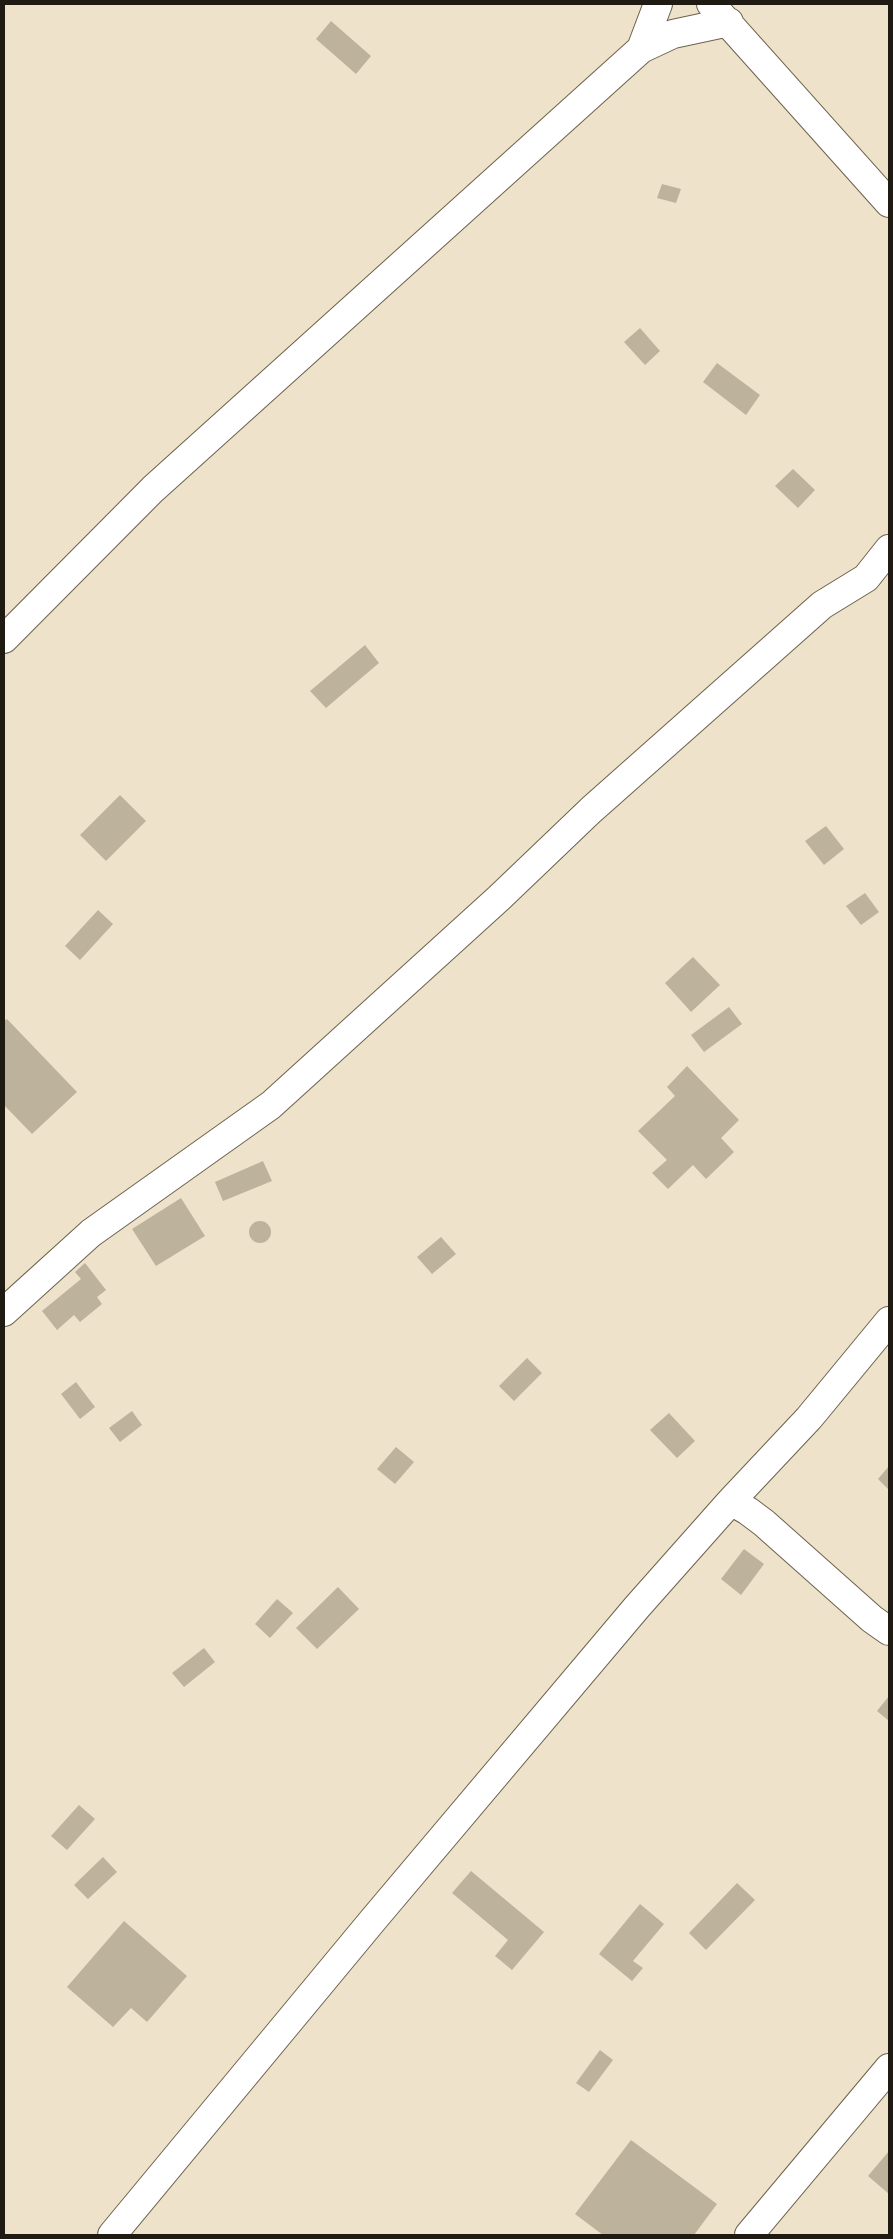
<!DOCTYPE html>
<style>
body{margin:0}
#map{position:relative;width:893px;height:2239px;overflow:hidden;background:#eee2cb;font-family:"Source Sans 3",sans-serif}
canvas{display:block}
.frame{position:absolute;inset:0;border:5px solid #1f1b13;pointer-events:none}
</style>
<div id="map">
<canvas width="893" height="2239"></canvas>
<div class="frame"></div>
</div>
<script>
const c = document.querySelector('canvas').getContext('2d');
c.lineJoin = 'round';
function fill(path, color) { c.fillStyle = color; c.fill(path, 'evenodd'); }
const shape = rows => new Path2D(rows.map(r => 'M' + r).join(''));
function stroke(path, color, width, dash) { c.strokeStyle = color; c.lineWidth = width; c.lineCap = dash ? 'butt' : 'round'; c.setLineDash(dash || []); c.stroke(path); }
fill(shape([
 [331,21,371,56,356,74,316,39],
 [662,184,681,189,676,203,657,198],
 [640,328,660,351,645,365,624,342],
 [717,363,760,395,746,415,703,382],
 [793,469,815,490,798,508,775,486],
 [365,645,379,663,326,708,310,691],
 [120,795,146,821,106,861,80,835],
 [826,826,844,849,824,865,805,841],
 [865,893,879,912,861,925,846,906],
 [98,910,113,924,80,960,65,946],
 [693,957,720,985,691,1012,665,983],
 [729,1007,742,1024,704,1052,691,1035],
 [7,1019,77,1092,32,1134,4,1105,4,1021],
 [687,1066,739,1120,721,1138,734,1152,706,1179,693,1165,668,1189,652,1173,667,1160,638,1131,675,1096,667,1087],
 [263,1161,272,1181,223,1201,215,1182],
 [181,1198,205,1236,156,1266,132,1229],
 '249 1232a11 11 0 1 1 22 0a11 11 0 1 1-22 0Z',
 [441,1237,456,1254,432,1274,417,1257],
 [85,1263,106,1290,97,1297,102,1304,80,1322,74,1315,57,1330,42,1311,81,1279,75,1272],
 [527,1358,542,1373,514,1401,499,1386],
 [76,1382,95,1407,80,1419,61,1394],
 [132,1411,142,1425,120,1442,109,1428],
 [669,1413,695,1441,677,1458,650,1430],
 [396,1447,414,1462,395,1484,377,1469],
 [889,1466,889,1490,878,1479],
 [744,1549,764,1564,741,1595,721,1579],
 [338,1587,359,1609,317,1649,296,1628],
 [277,1599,293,1613,270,1638,255,1624],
 [204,1648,215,1662,184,1687,172,1673],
 [889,1696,889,1721,877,1711],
 [79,1805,95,1819,67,1850,51,1836],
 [103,1857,117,1872,88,1899,74,1885],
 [471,1871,544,1932,512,1970,495,1956,508,1940,452,1893],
 [737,1883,755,1900,706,1950,689,1933],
 [640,1904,664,1924,633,1961,643,1968,632,1981,599,1954],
 [124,1921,187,1976,147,2022,131,2008,113,2027,67,1987],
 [600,2050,613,2060,589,2092,576,2083],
 [631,2140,717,2204,694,2235,603,2235,575,2214],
 [889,2151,889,2194,868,2176]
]), '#bdb29b');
const minor = shape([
 [711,4,889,203],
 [641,49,658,4],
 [4,639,153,489,641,49,673,34,729,22],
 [4,1312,91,1233,271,1105,499,898,591,810,822,605,866,578,889,549],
 [731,1501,748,1511,764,1523,872,1619,889,1631],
 [112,2235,373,1920,637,1607,731,1501,809,1418,889,1321],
 [749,2235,889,2068]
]);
stroke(minor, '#6c624d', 30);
stroke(minor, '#fff', 28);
</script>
